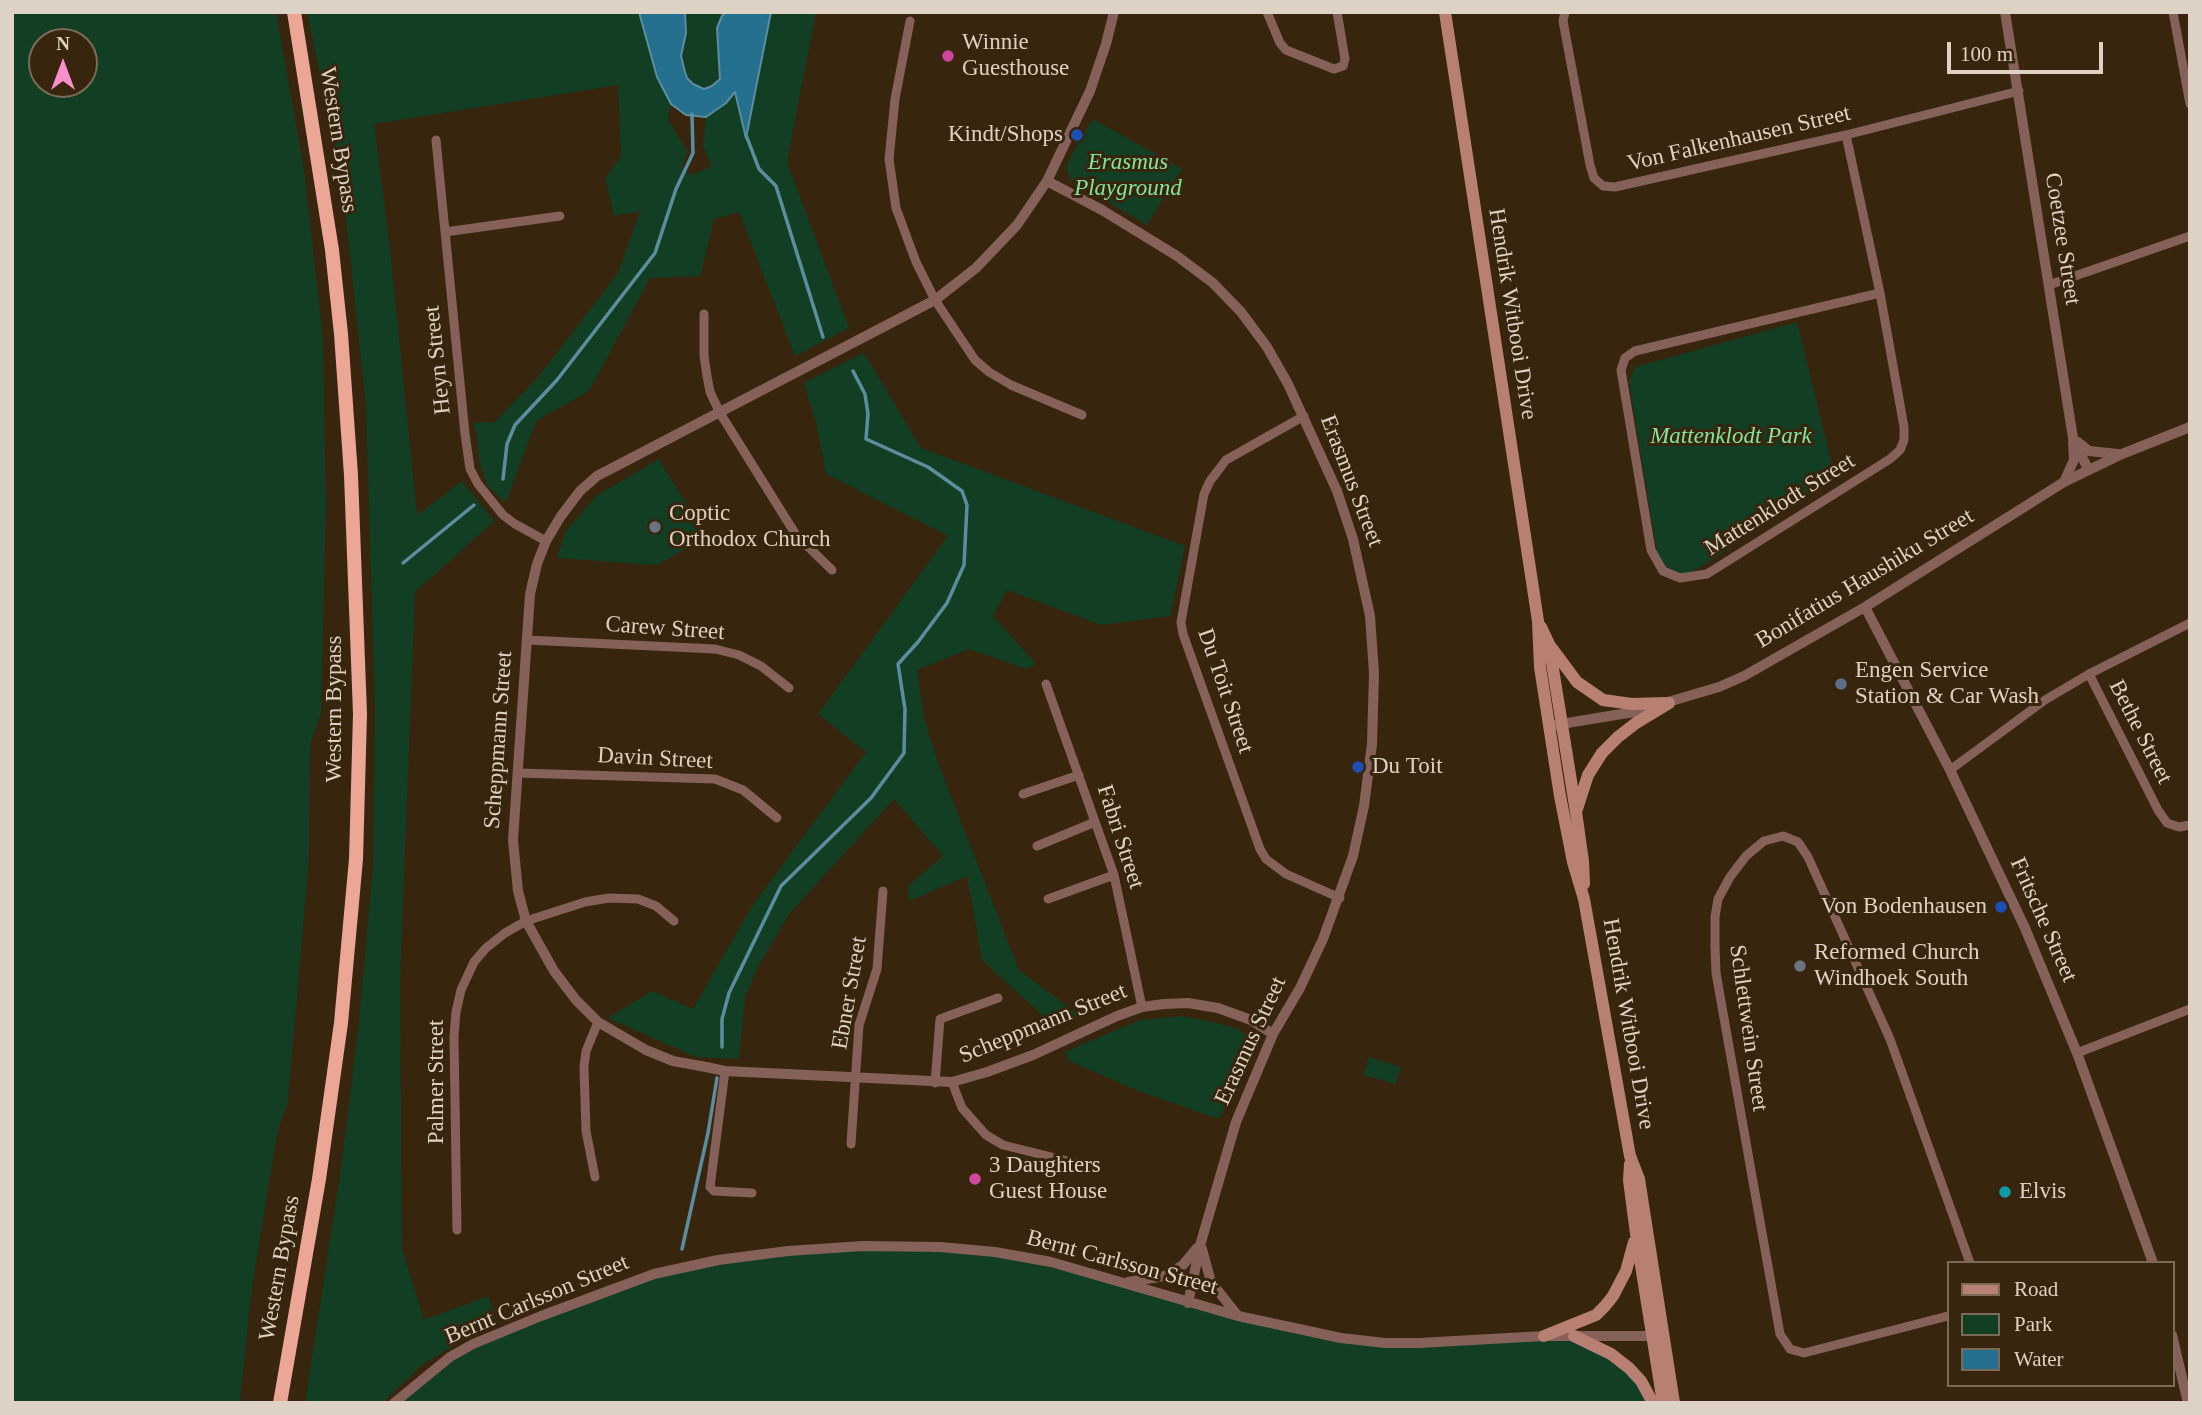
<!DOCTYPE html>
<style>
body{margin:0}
#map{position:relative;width:2202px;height:1415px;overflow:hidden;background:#38250e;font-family:"Times New Roman",serif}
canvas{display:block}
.frame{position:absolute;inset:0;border:14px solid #ded2c5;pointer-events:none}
.legend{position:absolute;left:1947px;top:1261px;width:228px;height:126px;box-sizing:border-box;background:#38250e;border:2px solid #7a6a57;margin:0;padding:9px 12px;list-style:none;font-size:21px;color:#ded2c5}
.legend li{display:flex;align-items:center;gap:14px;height:35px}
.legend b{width:35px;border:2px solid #7a6a57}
.north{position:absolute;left:28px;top:28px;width:70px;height:70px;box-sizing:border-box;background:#38250e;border:2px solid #7a6a57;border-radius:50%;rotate:0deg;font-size:19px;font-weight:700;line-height:28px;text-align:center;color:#ded2c5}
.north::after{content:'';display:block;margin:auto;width:24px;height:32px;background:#f890cb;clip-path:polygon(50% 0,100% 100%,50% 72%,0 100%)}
.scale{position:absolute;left:1947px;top:42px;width:156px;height:32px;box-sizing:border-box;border:4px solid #ded2c5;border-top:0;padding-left:9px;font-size:21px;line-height:24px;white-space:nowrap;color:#ded2c5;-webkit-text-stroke:5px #38250e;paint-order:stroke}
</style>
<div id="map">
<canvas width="2202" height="1415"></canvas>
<div class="frame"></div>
<ul class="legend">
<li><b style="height:9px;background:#b88073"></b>Road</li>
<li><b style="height:19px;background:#123f24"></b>Park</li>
<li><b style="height:19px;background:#25708e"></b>Water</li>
</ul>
<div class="north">N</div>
<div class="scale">100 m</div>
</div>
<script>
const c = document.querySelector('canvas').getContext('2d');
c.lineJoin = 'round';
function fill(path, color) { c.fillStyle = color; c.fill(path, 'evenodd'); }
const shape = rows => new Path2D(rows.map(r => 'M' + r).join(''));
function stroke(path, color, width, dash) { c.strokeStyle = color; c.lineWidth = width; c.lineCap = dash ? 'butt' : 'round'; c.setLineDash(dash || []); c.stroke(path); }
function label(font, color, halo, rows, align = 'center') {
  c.font = font + ' "Times New Roman",serif'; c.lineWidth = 6; c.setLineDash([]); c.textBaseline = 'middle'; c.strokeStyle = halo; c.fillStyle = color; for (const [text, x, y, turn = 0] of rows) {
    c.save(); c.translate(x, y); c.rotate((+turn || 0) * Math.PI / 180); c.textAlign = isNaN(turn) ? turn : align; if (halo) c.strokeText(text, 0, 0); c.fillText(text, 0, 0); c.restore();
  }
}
fill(shape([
 [12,12,276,12,304,170,323,338,326,506,321,713,310,745,309,858,288,1101,277,1133,251,1294,240,1403,12,1403],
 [42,42,84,42,84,84,42,84],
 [307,12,639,12,657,77,671,104,668,119,687,151,682,168,692,175,711,166,703,145,706,117,726,103,735,92,746,136,771,12,816,12,787,162,849,328,795,356,739,212,714,219,700,276,650,278,589,391,536,421,506,502,488,487,479,461,477,435,473,423,495,422,538,377,618,273,640,211,614,216,605,179,621,156,618,85,374,124,389,239,417,515,462,481,494,521,415,592,400,981,402,1249,424,1320,488,1296,496,1321,424,1363,382,1403,305,1403,341,1168,359,1022,373,866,375,707,366,406,341,172],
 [685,12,726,12,717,28,720,79,712,86,704,89,693,84,687,78,685,72,681,56,686,33],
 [1093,119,1182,169,1147,225,1071,180,1066,168,1072,154],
 [1797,322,1835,477,1704,565,1680,578,1661,561,1657,552,1629,381,1635,367],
 [864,353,921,448,1185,546,1170,616,1101,625,1007,590,993,616,1036,664,1026,669,969,649,917,670,924,718,938,763,1019,970,1080,1016,1054,1026,982,960,967,876,909,901,908,886,943,856,894,799,789,914,759,965,745,997,739,1059,696,1057,608,1018,652,991,693,1009,752,906,866,752,818,714,948,536,826,474,816,423,804,383],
 [659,459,706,537,657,565,557,558,565,532,596,496],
 [1182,1016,1217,1023,1238,1029,1247,1037,1249,1046,1245,1060,1219,1119,1141,1092,1069,1061,1065,1052,1140,1020],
 [1369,1057,1401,1067,1395,1084,1363,1075],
 [863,1246,995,1252,1188,1303,1385,1343,1574,1336,1611,1354,1653,1403,394,1403,450,1357,654,1274,718,1260]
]), '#123f24');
const water = shape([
 [639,12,685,12,686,33,681,56,685,72,687,78,693,84,704,89,712,86,720,79,717,28,722,16,726,12,771,12,746,138,735,92,726,103,706,117,686,115,671,104,657,77,639,12]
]);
fill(water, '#25708e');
stroke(water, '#5c8d9e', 2);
stroke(shape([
 [746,135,759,169,776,186,823,337],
 [503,479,507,444,515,425,557,380,655,253,676,189,693,153,692,114],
 [403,563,474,505],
 [722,1047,722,1019,729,993,781,886,871,798,904,753,905,709,898,664,918,642,947,603,964,565,967,505,962,491,928,467,866,439,868,414,865,394,853,371],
 [682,1249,708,1133,717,1078]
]), '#5c8d9e', 3.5);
stroke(shape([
 [1267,12,1280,43,1286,50,1334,69,1343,66,1345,59,1337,12],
 [1565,12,1563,21,1590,165,1594,178,1603,186,1615,187,1846,135,2019,91],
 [2173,12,2190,104],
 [910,21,895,99,889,159,896,208,916,262,935,300,975,360,989,372,1011,385,1082,415],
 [1846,135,1880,293,1904,427,1904,440,1900,450,1890,459,1707,574,1680,578,1663,571,1651,550,1621,370,1625,358,1635,351,1880,293],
 [436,140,465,434,470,469,478,484,503,515,515,524,546,541],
 [445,232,560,216],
 [2049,285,2190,236],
 [704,314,704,356,707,376,710,392,720,413,796,535,832,570],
 [1304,416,1226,460,1210,481,1204,494,1181,622,1183,634,1260,849,1266,859,1286,874,1340,898],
 [527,640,715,649,739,655,761,666,789,688],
 [2089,674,2158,810,2167,823,2179,827,2190,825],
 [1046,684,1114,875,1142,1007],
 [1950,770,2045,700,2089,674,2190,623],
 [519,773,715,779,743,790,777,818],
 [1023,794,1079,775],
 [1037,846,1095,822],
 [1048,899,1114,875],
 [2077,1053,2190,1009],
 [725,1071,710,1187,714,1191,752,1193],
 [952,1082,962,1108,986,1135,1003,1145,1092,1167],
 [935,1083,940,1019,998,998],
 [851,1144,859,1025,877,969,883,891],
 [595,1177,586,1131,584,1067,586,1051,598,1022],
 [457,1230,454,1036,456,1012,461,990,474,962,486,948,505,933,526,921,585,902,609,898,638,899,656,906,674,921],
 [1948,1316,1804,1353,1790,1349,1780,1334,1716,973,1715,947,1715,917,1718,899,1730,877,1746,856,1764,841,1783,836,1798,842,1808,857,1890,1039,1970,1263]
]), '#856159', 9);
stroke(shape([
 [1114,12,1106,44,1090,91,1047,181,1017,225,976,268,935,300,597,476,580,491,561,516,546,541,537,564,530,594,513,840,518,891,526,921,554,971,576,1000,598,1022,646,1050,673,1061,706,1067,725,1071,952,1082,987,1072,1033,1055,1117,1016,1142,1007,1164,1004,1188,1003,1218,1008,1251,1020,1273,1034],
 [2005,12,2073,438,2088,469],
 [1047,181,1102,210,1177,256,1213,283,1241,312,1267,347,1288,384,1337,491,1353,539,1370,616,1374,673,1372,744,1364,806,1353,856,1323,939,1300,988,1273,1034,1236,1122,1201,1242,1188,1303],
 [2078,442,2089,451,2118,454],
 [2064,482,2074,460,2073,442],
 [1865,607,1950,770,2025,928,2077,1053,2153,1263],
 [1555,725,1634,712,1719,687,1744,676,1865,607,2064,482,2122,454,2190,427],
 [1202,1249,1211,1282,1238,1316],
 [1128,1282,1165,1276,1183,1265,1197,1248],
 [2172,1335,2188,1403],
 [394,1403,450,1357,473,1344,541,1316,654,1274,718,1260,788,1251,863,1246,940,1247,995,1252,1051,1262,1238,1316,1341,1338,1385,1343,1419,1343,1544,1336,1660,1336]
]), '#856159', 10);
stroke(shape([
 [1445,12,1538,621,1540,667,1560,796,1573,862,1584,899,1630,1156,1639,1179,1674,1403],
 [1541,627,1549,644,1576,812,1583,861,1584,884],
 [1551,647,1577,682,1603,700,1632,704,1667,703],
 [1577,809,1588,775,1602,753,1618,737,1636,723,1669,703],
 [1630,1164,1629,1180,1636,1234,1663,1403],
 [1544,1336,1596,1315,1605,1306,1613,1296,1626,1271,1634,1242],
 [1574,1336,1611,1354,1629,1368,1641,1381,1653,1403]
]), '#b88073', 12);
stroke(shape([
 [280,1403,319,1179,341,1023,356,859,360,714,351,475,341,334,332,250,294,12]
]), '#eca695', 14);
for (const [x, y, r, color] of [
 [948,56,7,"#d1479c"],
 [1077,135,7,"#1a4fb4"],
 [655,527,7,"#6b7280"],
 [1841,684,7,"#5c6f8a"],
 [1358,767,7,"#1a4fb4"],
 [2001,907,7,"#1a4fb4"],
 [1800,966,7,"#6b7280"],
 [975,1179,7,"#d1479c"],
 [2005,1192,7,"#0f9aa8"]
]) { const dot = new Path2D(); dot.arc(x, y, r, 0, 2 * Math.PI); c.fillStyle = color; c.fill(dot); stroke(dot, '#38250e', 2.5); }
label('23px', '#ded2c5', '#38250e', [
 ["Winnie",962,43],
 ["Guesthouse",962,69],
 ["Kindt/Shops",1063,135,"right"],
 ["Coptic",669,514],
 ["Orthodox Church",669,540],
 ["Engen Service",1855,671],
 ["Station & Car Wash",1855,697],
 ["Du Toit",1372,767],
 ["Von Bodenhausen",1987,907,"right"],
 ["Reformed Church",1814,953],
 ["Windhoek South",1814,979],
 ["3 Daughters",989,1166],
 ["Guest House",989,1192],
 ["Elvis",2019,1192]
], 'left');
label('23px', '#ded2c5', '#38250e', [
 ["Von Falkenhausen Street",1739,139,-13],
 ["Western Bypass",338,140,81],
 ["Coetzee Street",2062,239,81],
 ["Hendrik Witbooi Drive",1512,314,81],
 ["Heyn Street",438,360,-96],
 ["Erasmus Street",1351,481,69],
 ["Mattenklodt Street",1780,505,-32],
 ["Bonifatius Haushiku Street",1865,579,-31],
 ["Carew Street",665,629,4],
 ["Du Toit Street",1225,691,71],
 ["Western Bypass",335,709,-90],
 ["Bethe Street",2140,732,63],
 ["Scheppmann Street",499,740,-86],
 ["Davin Street",655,759,3],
 ["Fabri Street",1120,837,72],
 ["Fritsche Street",2043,920,66],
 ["Ebner Street",850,993,-80],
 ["Scheppmann Street",1043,1024,-22],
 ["Hendrik Witbooi Drive",1628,1024,80],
 ["Schlettwein Street",1748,1028,82],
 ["Erasmus Street",1251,1041,-65],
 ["Palmer Street",437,1082,-90],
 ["Bernt Carlsson Street",1122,1263,15],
 ["Western Bypass",280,1268,-80],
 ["Bernt Carlsson Street",537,1300,-23]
]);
label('italic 23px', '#7fe6a2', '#38250e', [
 ["Erasmus",1128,163],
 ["Playground",1128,189],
 ["Mattenklodt Park",1731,437]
]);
</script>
